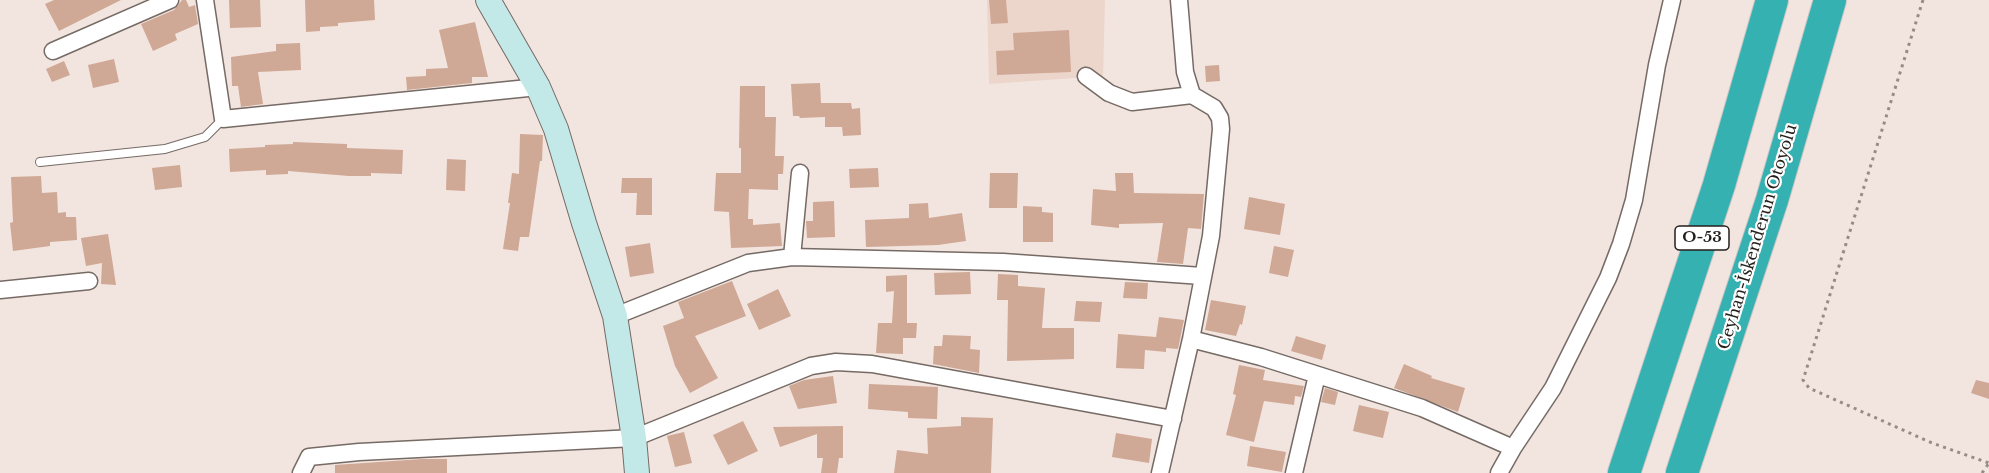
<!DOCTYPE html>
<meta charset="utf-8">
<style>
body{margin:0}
canvas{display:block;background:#f2e4de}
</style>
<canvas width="1989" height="473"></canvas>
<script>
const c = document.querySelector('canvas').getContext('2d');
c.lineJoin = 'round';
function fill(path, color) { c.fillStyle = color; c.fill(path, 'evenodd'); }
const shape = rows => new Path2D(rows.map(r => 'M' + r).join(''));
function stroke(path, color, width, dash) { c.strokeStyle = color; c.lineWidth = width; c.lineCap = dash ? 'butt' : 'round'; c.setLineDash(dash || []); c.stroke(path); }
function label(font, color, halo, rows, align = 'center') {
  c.font = font + ' "Libre Baskerville",serif'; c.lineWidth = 4.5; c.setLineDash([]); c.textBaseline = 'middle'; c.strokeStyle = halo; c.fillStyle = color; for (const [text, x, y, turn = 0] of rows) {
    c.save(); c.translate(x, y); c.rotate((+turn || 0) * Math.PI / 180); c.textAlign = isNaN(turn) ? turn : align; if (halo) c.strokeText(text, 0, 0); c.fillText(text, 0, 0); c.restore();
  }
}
fill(shape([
 [987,0,1105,0,1103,76,989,84]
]), '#ecd6cc');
fill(shape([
 [54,0,121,0,59,31,45,4],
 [182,0,186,0,189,7,195,5,198,24,175,34,177,40,153,51,141,24,174,10],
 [229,0,260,0,261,27,230,28],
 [305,0,374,0,375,20,338,23,338,26,320,27,320,31,306,32],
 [989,0,1006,0,1008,23,991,24],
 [475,22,488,77,472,77,472,83,407,90,406,77,426,76,426,69,448,68,439,30],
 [1069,30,1071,72,997,75,996,51,1014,50,1013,33],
 [300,43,301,70,258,72,263,104,241,107,238,86,232,86,231,57,276,51,276,44],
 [114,59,119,82,93,88,88,65],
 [64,61,70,75,52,82,46,69],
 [1219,65,1220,81,1206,82,1205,66],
 [820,83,821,103,851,103,852,109,860,108,861,135,843,136,842,127,825,127,825,117,800,118,799,116,793,116,791,84],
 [740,86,765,86,765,117,776,117,775,156,784,156,783,174,778,174,778,190,749,189,748,219,753,219,753,225,780,223,782,246,731,248,729,212,714,211,716,173,741,173,741,148,739,148],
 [520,134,543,135,542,161,540,161,529,237,520,237,518,251,503,249,510,203,508,203,512,173,519,174],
 [293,142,347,144,347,148,403,150,402,174,371,173,371,176,349,176,288,171,288,174,266,175,266,170,230,172,229,149,265,147,265,145,293,144],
 [447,159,466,160,465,191,446,190],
 [180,165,182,187,155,190,152,168],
 [878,168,879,187,850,188,849,169],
 [990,173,1018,173,1017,208,989,208],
 [1115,173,1133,173,1134,193,1204,194,1201,229,1188,228,1183,264,1157,262,1163,223,1119,224,1119,228,1091,225,1093,189,1116,191],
 [41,176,42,193,57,192,58,213,66,212,66,217,76,217,77,240,50,242,50,246,13,251,10,223,13,222,11,177],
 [622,178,652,178,652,215,636,215,637,193,621,193],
 [1249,197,1285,204,1280,235,1244,229],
 [834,201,835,237,807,238,806,221,813,221,813,202],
 [928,203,929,218,962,213,966,241,938,245,866,247,865,220,909,218,909,204],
 [1023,206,1042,207,1042,212,1053,213,1053,242,1023,242],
 [108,234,112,259,116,285,101,284,102,263,86,266,81,238],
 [650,243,654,273,630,277,625,247],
 [1274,246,1294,250,1288,277,1269,273],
 [970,272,971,294,935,295,934,273],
 [998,274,1018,275,1018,286,1045,288,1042,328,1074,328,1074,359,1007,361,1008,300,997,300],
 [907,275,907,323,917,323,916,338,903,338,903,354,876,353,878,323,892,323,894,291,886,292,886,276],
 [732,281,746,316,695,336,718,378,690,393,675,366,663,326,684,318,678,302],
 [1125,282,1148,283,1147,299,1123,298],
 [778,289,791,316,759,330,747,304],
 [1211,300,1246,306,1242,325,1240,324,1236,336,1205,330],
 [1076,301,1102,302,1100,322,1074,321],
 [1159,317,1184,320,1178,349,1166,348,1166,352,1145,350,1144,369,1116,368,1118,334,1156,337],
 [943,335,971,336,970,349,980,350,979,373,933,364,934,346,942,346],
 [1296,336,1326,345,1322,360,1291,351],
 [1404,364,1432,376,1431,378,1465,388,1458,412,1394,388],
 [1239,365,1265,370,1263,380,1304,386,1301,397,1295,396,1294,405,1264,401,1254,442,1226,435,1236,395,1233,394],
 [833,376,837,403,798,409,789,386,804,380],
 [1976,380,1989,383,1989,399,1971,393],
 [869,384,938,387,937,419,908,418,908,412,868,409],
 [1325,388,1338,392,1335,405,1321,402],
 [1359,405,1389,412,1383,438,1353,431],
 [961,417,993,418,991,473,894,473,897,450,928,454,927,428,961,426],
 [743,421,758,451,728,465,713,435],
 [843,426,843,458,839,458,837,473,821,473,823,458,817,458,817,434,780,447,773,427],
 [684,432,692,463,675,467,667,436],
 [1116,433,1152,439,1149,463,1112,457],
 [1250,446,1286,452,1282,472,1247,466],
 [422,459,447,459,447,473,335,473,335,465]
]), '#d0a896');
const lane = shape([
 [40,162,165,149,205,137,223,119]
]);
const street = shape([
 [205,0,223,119,538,87],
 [1179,0,1185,72,1192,95],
 [53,51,170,0],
 [1086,76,1109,93,1132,102,1192,95,1214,108,1220,118,1221,129,1211,236,1191,339,1160,473],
 [792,257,800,173],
 [0,290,89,281],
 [615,316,748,263,792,257,1003,262,1202,276],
 [1191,339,1261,357,1422,408,1513,448],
 [301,473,309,457,359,452,634,438,811,366,836,362,872,364,1173,419],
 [1294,473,1317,375],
 [1499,473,1513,448,1553,388,1608,278,1621,244,1634,200,1657,65,1672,0]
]);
const secondary = shape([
 [488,0,538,87,556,129,584,223,615,316,634,438,637,473]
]);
const highway = shape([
 [1624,473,1719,185,1772,0],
 [1682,473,1772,200,1830,0]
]);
stroke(lane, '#766a65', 10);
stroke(street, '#766a65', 19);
stroke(secondary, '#766a65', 26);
stroke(highway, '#c6c5c4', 34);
stroke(shape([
 [1923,0,1803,380,1809,388,1932,443,1989,463],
 [1982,473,1989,463]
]), '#968c87', 3, [3, 4.5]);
stroke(lane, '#fff', 8);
stroke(street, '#fff', 16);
stroke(secondary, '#c2e8e8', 24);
stroke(highway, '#35b1b2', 32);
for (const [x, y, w] of [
 [1702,238,54]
]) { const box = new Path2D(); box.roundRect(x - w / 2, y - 12, w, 24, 4.5); c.fillStyle = '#fff'; c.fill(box); stroke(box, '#241f1c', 1.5); }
label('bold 15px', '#241f1c', null, [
 ["O-53",1702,238]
]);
label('16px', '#241f1c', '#fff', [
 ["Ceyhan-İskenderun Otoyolu",1758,237,-73]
]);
</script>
